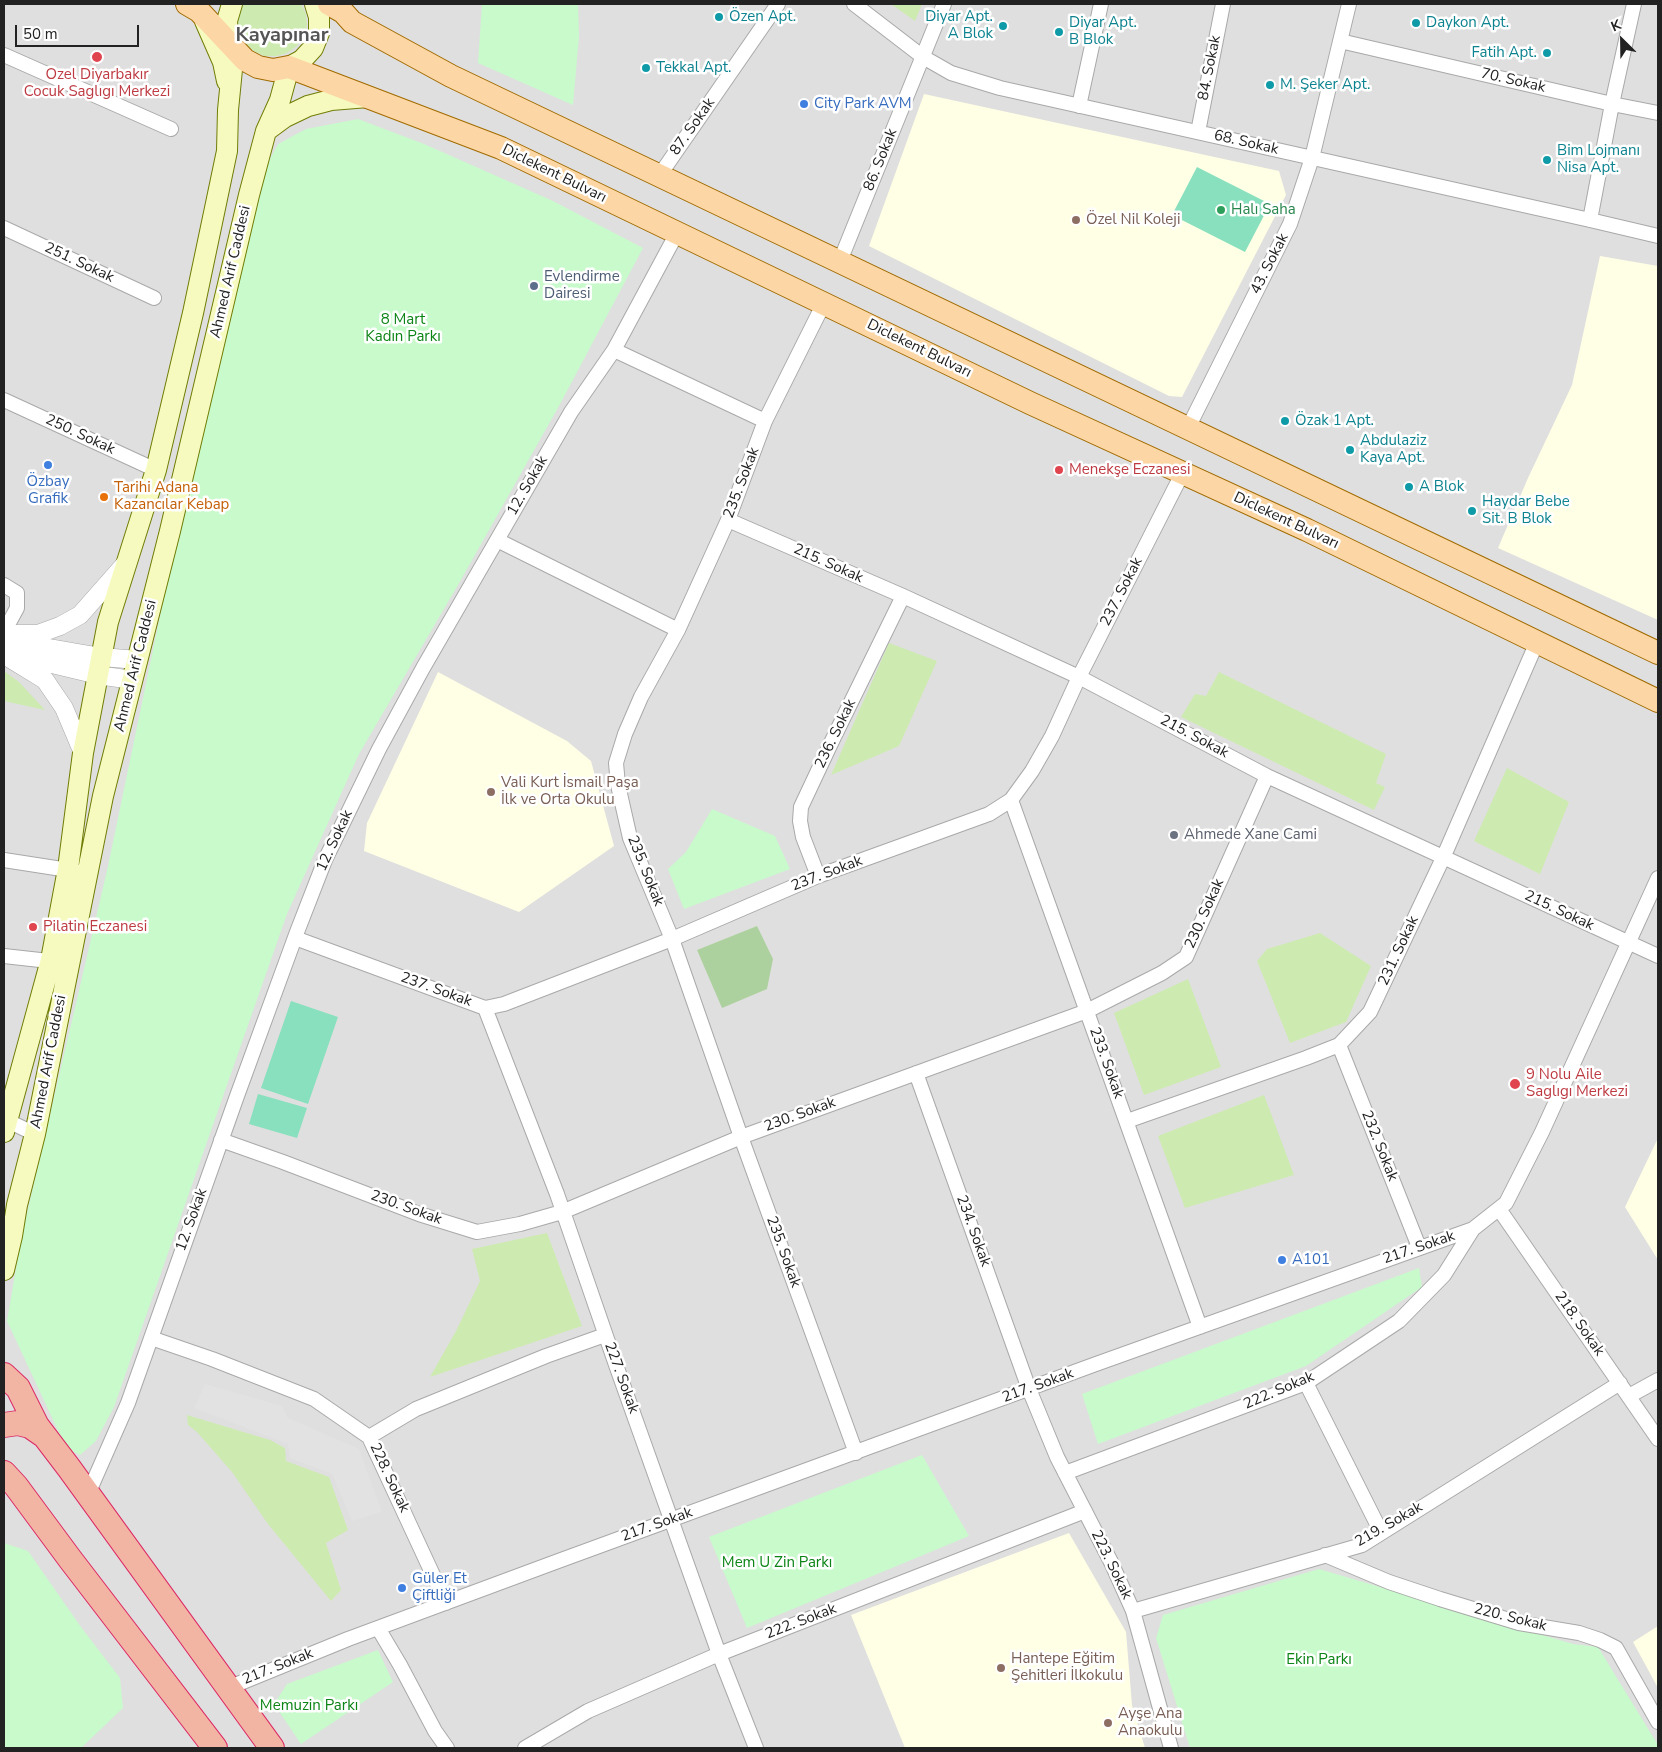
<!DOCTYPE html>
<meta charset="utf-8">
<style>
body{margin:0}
#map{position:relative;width:1662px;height:1752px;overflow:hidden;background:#f2efe9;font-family:"Nunito Sans",sans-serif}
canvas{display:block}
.frame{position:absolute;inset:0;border:5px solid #222;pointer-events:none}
.north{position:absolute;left:1597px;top:15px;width:50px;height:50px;-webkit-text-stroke:4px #fff;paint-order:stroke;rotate:337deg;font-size:14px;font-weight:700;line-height:20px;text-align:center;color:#222}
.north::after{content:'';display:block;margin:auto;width:18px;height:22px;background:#222;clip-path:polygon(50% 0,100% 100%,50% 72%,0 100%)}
.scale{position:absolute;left:15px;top:25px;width:124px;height:22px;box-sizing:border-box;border:2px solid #222;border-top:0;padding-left:6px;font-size:15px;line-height:18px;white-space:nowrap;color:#222;-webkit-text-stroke:4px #fff;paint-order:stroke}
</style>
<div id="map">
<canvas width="1662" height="1752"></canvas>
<div class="frame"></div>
<div class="north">K</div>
<div class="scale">50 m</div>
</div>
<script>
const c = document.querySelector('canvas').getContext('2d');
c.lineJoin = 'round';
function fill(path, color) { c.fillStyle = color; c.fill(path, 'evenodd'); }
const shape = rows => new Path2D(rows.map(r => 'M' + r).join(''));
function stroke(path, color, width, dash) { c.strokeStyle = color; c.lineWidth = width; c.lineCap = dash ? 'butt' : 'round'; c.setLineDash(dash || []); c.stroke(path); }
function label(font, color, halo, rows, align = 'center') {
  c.font = font + ' "Nunito Sans",sans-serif'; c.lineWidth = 5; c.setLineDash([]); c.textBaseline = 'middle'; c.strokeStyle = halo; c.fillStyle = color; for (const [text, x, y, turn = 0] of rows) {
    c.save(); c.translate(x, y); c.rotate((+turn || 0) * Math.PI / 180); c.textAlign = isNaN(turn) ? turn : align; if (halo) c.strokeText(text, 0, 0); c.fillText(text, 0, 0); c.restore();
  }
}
fill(shape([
 [4,4,1658,4,1658,1748,4,1748]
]), '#e0dfdf');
fill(shape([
 [924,94,1279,171,1286,195,1182,397,1169,396,869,246],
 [1600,256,1658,266,1658,620,1498,548,1528,478,1572,385],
 [438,672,567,741,591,761,614,846,519,912,364,851,367,823],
 [1658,1138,1658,1260,1625,1207],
 [1069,1533,1126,1632,1132,1705,1145,1748,905,1748,851,1615],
 [1658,1626,1658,1688,1633,1642]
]), '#ffffe5');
fill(shape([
 [243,4,301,4,306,14,307,26,303,37,297,46,287,53,277,56,265,56,255,52,246,45,240,35,238,24,239,13],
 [891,4,922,4,915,21],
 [889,643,937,661,899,746,831,775],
 [4,671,19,682,45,710,4,701],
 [1219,672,1386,754,1376,783,1385,787,1374,810,1181,717,1195,694,1206,696],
 [1507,768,1569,802,1540,874,1474,841],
 [1320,933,1371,966,1346,1022,1290,1043,1257,961,1267,949],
 [1188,979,1221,1067,1144,1095,1114,1013],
 [1264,1095,1294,1175,1185,1208,1158,1136],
 [547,1233,582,1326,430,1377,456,1331,480,1281,472,1249],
 [187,1415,270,1440,285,1448,286,1461,329,1477,348,1530,326,1543,341,1590,331,1601,268,1524,232,1472,197,1432,188,1425]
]), '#cdebb0');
fill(shape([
 [757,926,773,959,767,989,722,1008,697,950]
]), '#add19e');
fill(shape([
 [482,4,578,4,579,36,573,105,478,63],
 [358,119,424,144,553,201,643,248,559,406,458,585,359,754,287,914,114,1407,96,1441,80,1455,70,1450,61,1437,7,1321,21,1239,108,866,200,424,261,176,278,144,306,129],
 [712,809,775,836,790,869,684,909,668,869,686,852],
 [1419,1268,1422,1287,1306,1366,1098,1444,1082,1394],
 [922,1455,969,1536,747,1628,709,1537],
 [4,1543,28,1551,81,1627,120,1678,123,1708,81,1748,4,1748],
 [1319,1569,1573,1644,1598,1647,1658,1745,1658,1748,1190,1748,1156,1638,1163,1615],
 [378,1650,393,1682,301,1744,274,1704,287,1684]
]), '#c8facc');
fill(shape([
 [1197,167,1270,204,1245,252,1172,215],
 [291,1001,338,1017,308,1104,261,1088],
 [258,1094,307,1108,297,1138,249,1124]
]), '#88e0be');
fill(shape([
 [205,1384,282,1406,288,1418,359,1449,382,1512,352,1521,332,1474,290,1458,288,1444,194,1408]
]), '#e2e2e2');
const minor = shape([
 [854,4,923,57,951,73,1000,88,1590,220,1658,236],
 [1340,41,1612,104,1658,113],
 [4,55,171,129],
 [1079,106,1101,4],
 [1198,132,1223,4],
 [659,176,778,4],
 [1590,220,1612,104,1634,4],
 [4,228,154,298],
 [840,261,944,4],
 [824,303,765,421,728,520,678,630,641,697,625,734,616,763,618,785,630,838,672,939,741,1137,856,1453],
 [614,350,765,421],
 [4,400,156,470],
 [1188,428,1290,224,1312,158,1349,4],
 [728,520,903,596,1079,677,1267,776,1658,956],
 [497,540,678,630],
 [4,585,17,593,17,608,10,621,4,623],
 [1011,800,1200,1327],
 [4,860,75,871],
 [818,876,803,837,800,821,801,807,832,741,903,596],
 [295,938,485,1008,504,1004,672,939,818,876,989,814,1011,800,1032,771,1052,736,1079,677,1183,472],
 [4,956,58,962],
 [485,1008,557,1194,616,1365,719,1654,756,1748],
 [1339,1045,1419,1247],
 [916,1073,1029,1389,1057,1457,1111,1562,1133,1611,1171,1748],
 [4,1121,8,1121,35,1134],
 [1127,1121,1306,1058,1339,1045,1370,1012,1443,858,1537,642],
 [221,1140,283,1162,419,1214,477,1232,520,1224,562,1212,741,1137,1087,1011,1162,973,1186,957,1267,776],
 [1499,1209,1658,1439],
 [151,1338,212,1359,314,1399,369,1437,446,1603],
 [1306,1383,1381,1532],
 [1629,1396,1658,1380],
 [369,1437,416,1409,546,1356,605,1335],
 [1065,1473,1306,1383,1399,1321,1444,1275,1473,1229],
 [88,1494,128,1403,237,1096,297,932,325,860,379,749,423,668,571,412,614,350,677,233],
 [1325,1555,1389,1582,1440,1599,1519,1623,1579,1633,1600,1640,1616,1648,1658,1722],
 [1133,1611,1362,1545,1620,1383],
 [378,1628,400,1665,435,1731,447,1748],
 [228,1688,348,1639,561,1560,1096,1364,1473,1229,1506,1203,1542,1132,1658,878],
 [525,1748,588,1711,719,1654,1085,1511]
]);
const tertiary = shape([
 [4,634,38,634,60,626,80,615,125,564],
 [15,642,101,657,138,660],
 [11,649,52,664,98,675,132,680],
 [4,655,45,680,64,708,83,753]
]);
const secondary = shape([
 [205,21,223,62,227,81],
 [266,131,285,117,308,106,331,100,368,97],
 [4,1132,51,960,68,869,83,753,108,622,156,470,193,313,227,151,228,110,234,49,228,35,227,21,232,4],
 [4,1270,12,1236,17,1205,35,1134,103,796,170,531,249,195,266,131,280,100,289,67,302,60,313,48,319,33,319,17,315,4]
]);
const primary = shape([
 [187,4,199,11,245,60,258,67,273,70,289,67,501,148,1030,403,1307,530,1658,701],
 [329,4,343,12,352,22,451,76,1658,653]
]);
const trunk = shape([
 [4,1375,18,1388,37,1426,69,1468,272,1748],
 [4,1425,18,1423,30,1426,43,1435],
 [4,1473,16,1486,70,1559,215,1748]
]);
stroke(minor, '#a9a9a9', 16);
stroke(tertiary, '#a9a9a9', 19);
stroke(secondary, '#707d05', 22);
stroke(primary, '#a06b00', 24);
stroke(trunk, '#dc2a67', 26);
stroke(minor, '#fff', 14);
stroke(tertiary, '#fff', 18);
stroke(secondary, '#f7fabf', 20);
stroke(primary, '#fcd6a4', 22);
stroke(trunk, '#f2b4a3', 24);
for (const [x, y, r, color] of [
 [719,17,5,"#0f9aa8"],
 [1416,23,5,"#0f9aa8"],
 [1003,26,5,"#0f9aa8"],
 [1059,32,5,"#0f9aa8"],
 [1547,53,5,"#0f9aa8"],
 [97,57,6,"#e0444e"],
 [646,68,5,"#0f9aa8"],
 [1270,85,5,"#0f9aa8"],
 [804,104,5,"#3f7fe0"],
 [1547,160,5,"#0f9aa8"],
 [1221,210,5,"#2e9e5b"],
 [1076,220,5,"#8d6e63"],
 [534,286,5,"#5c6f8a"],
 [1285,421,5,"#0f9aa8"],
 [1350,450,5,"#0f9aa8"],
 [48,465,5,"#3f7fe0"],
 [1059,470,5,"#e0444e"],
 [1409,487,5,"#0f9aa8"],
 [104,497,5,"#e8710a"],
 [1472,511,5,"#0f9aa8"],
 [491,792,5,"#8d6e63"],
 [1174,835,5,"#6b7280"],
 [33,927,5,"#e0444e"],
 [1515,1084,6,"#e0444e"],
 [1282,1260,5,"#3f7fe0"],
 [402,1588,5,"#3f7fe0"],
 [1001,1668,5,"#8d6e63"],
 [1108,1723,5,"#8d6e63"]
]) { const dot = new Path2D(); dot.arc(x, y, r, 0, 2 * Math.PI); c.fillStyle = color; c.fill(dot); stroke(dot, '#fff', 2); }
label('15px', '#0d838f', '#fff', [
 ["Özen Apt.",729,17],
 ["Diyar Apt.",993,17,"right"],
 ["A Blok",993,34,"right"],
 ["Diyar Apt.",1069,23],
 ["B Blok",1069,40],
 ["Daykon Apt.",1426,23],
 ["Fatih Apt.",1537,53,"right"],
 ["Tekkal Apt.",656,68],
 ["M. Şeker Apt.",1280,85],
 ["Bim Lojmanı",1557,151],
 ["Nisa Apt.",1557,168],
 ["Özak 1 Apt.",1295,421],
 ["Abdulaziz",1360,441],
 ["Kaya Apt.",1360,458],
 ["A Blok",1419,487],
 ["Haydar Bebe",1482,502],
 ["Sit. B Blok",1482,519]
], 'left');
label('15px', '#222', '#fff', [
 ["84. Sokak",1210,68,-79],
 ["70. Sokak",1513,81,13],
 ["87. Sokak",693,127,-55],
 ["68. Sokak",1246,143,13],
 ["86. Sokak",881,160,-68],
 ["Diclekent Bulvarı",554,174,26],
 ["251. Sokak",79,263,25],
 ["43. Sokak",1270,264,-63],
 ["Ahmed Arif Caddesi",231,272,-77],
 ["Diclekent Bulvarı",919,349,26],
 ["250. Sokak",80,435,25],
 ["235. Sokak",742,483,-69],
 ["12. Sokak",528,486,-60],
 ["Diclekent Bulvarı",1286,521,25],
 ["215. Sokak",828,564,24],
 ["237. Sokak",1122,592,-63],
 ["Ahmed Arif Caddesi",136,666,-76],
 ["236. Sokak",836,734,-64],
 ["215. Sokak",1194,737,28],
 ["12. Sokak",335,841,-65],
 ["235. Sokak",645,871,68],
 ["237. Sokak",827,874,-21],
 ["215. Sokak",1559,911,25],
 ["230. Sokak",1205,914,-66],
 ["231. Sokak",1399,951,-65],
 ["237. Sokak",436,990,20],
 ["Ahmed Arif Caddesi",49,1062,-79],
 ["233. Sokak",1106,1063,70],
 ["230. Sokak",800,1115,-20],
 ["232. Sokak",1379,1146,68],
 ["230. Sokak",406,1208,20],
 ["12. Sokak",192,1220,-70],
 ["234. Sokak",973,1231,70],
 ["217. Sokak",1419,1248,-19],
 ["235. Sokak",783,1252,70],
 ["218. Sokak",1579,1324,55],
 ["227. Sokak",621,1378,70],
 ["217. Sokak",1038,1386,-20],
 ["222. Sokak",1279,1391,-23],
 ["228. Sokak",389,1478,65],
 ["217. Sokak",657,1525,-20],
 ["219. Sokak",1389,1525,-30],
 ["223. Sokak",1111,1565,64],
 ["220. Sokak",1510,1618,14],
 ["222. Sokak",801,1622,-21],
 ["217. Sokak",278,1667,-22]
]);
label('15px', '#be3a42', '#fff', [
 ["Ozel Diyarbakır",97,75,"center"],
 ["Cocuk Saglıgı Merkezi",97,92,"center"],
 ["Menekşe Eczanesi",1069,470],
 ["Pilatin Eczanesi",43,927],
 ["9 Nolu Aile",1526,1075],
 ["Saglıgı Merkezi",1526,1092]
], 'left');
label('15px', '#366cbe', '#fff', [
 ["City Park AVM",814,104],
 ["Özbay",48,482,"center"],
 ["Grafik",48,499,"center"],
 ["A101",1292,1260],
 ["Güler Et",412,1579],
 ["Çiftliği",412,1596]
], 'left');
label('15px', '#27864d', '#fff', [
 ["Halı Saha",1231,210]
], 'left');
label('15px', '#785e54', '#fff', [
 ["Özel Nil Koleji",1086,220],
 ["Vali Kurt İsmail Paşa",501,783],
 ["İlk ve Orta Okulu",501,800],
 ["Hantepe Eğitim",1011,1659],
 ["Şehitleri İlkokulu",1011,1676],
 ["Ayşe Ana",1118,1714],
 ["Anaokulu",1118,1731]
], 'left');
label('15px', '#4e5e75', '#fff', [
 ["Evlendirme",544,277],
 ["Dairesi",544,294]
], 'left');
label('15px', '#0c8416', '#fff', [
 ["8 Mart",403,320],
 ["Kadın Parkı",403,337],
 ["Mem U Zin Parkı",777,1563],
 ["Ekin Parkı",1319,1660],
 ["Memuzin Parkı",309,1706]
]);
label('15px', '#c56008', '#fff', [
 ["Tarihi Adana",114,488],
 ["Kazancılar Kebap",114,505]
], 'left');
label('15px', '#5b616d', '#fff', [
 ["Ahmede Xane Cami",1184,835]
], 'left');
label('bold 20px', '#555', '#fff', [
 ["Kayapınar",282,36]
]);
</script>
